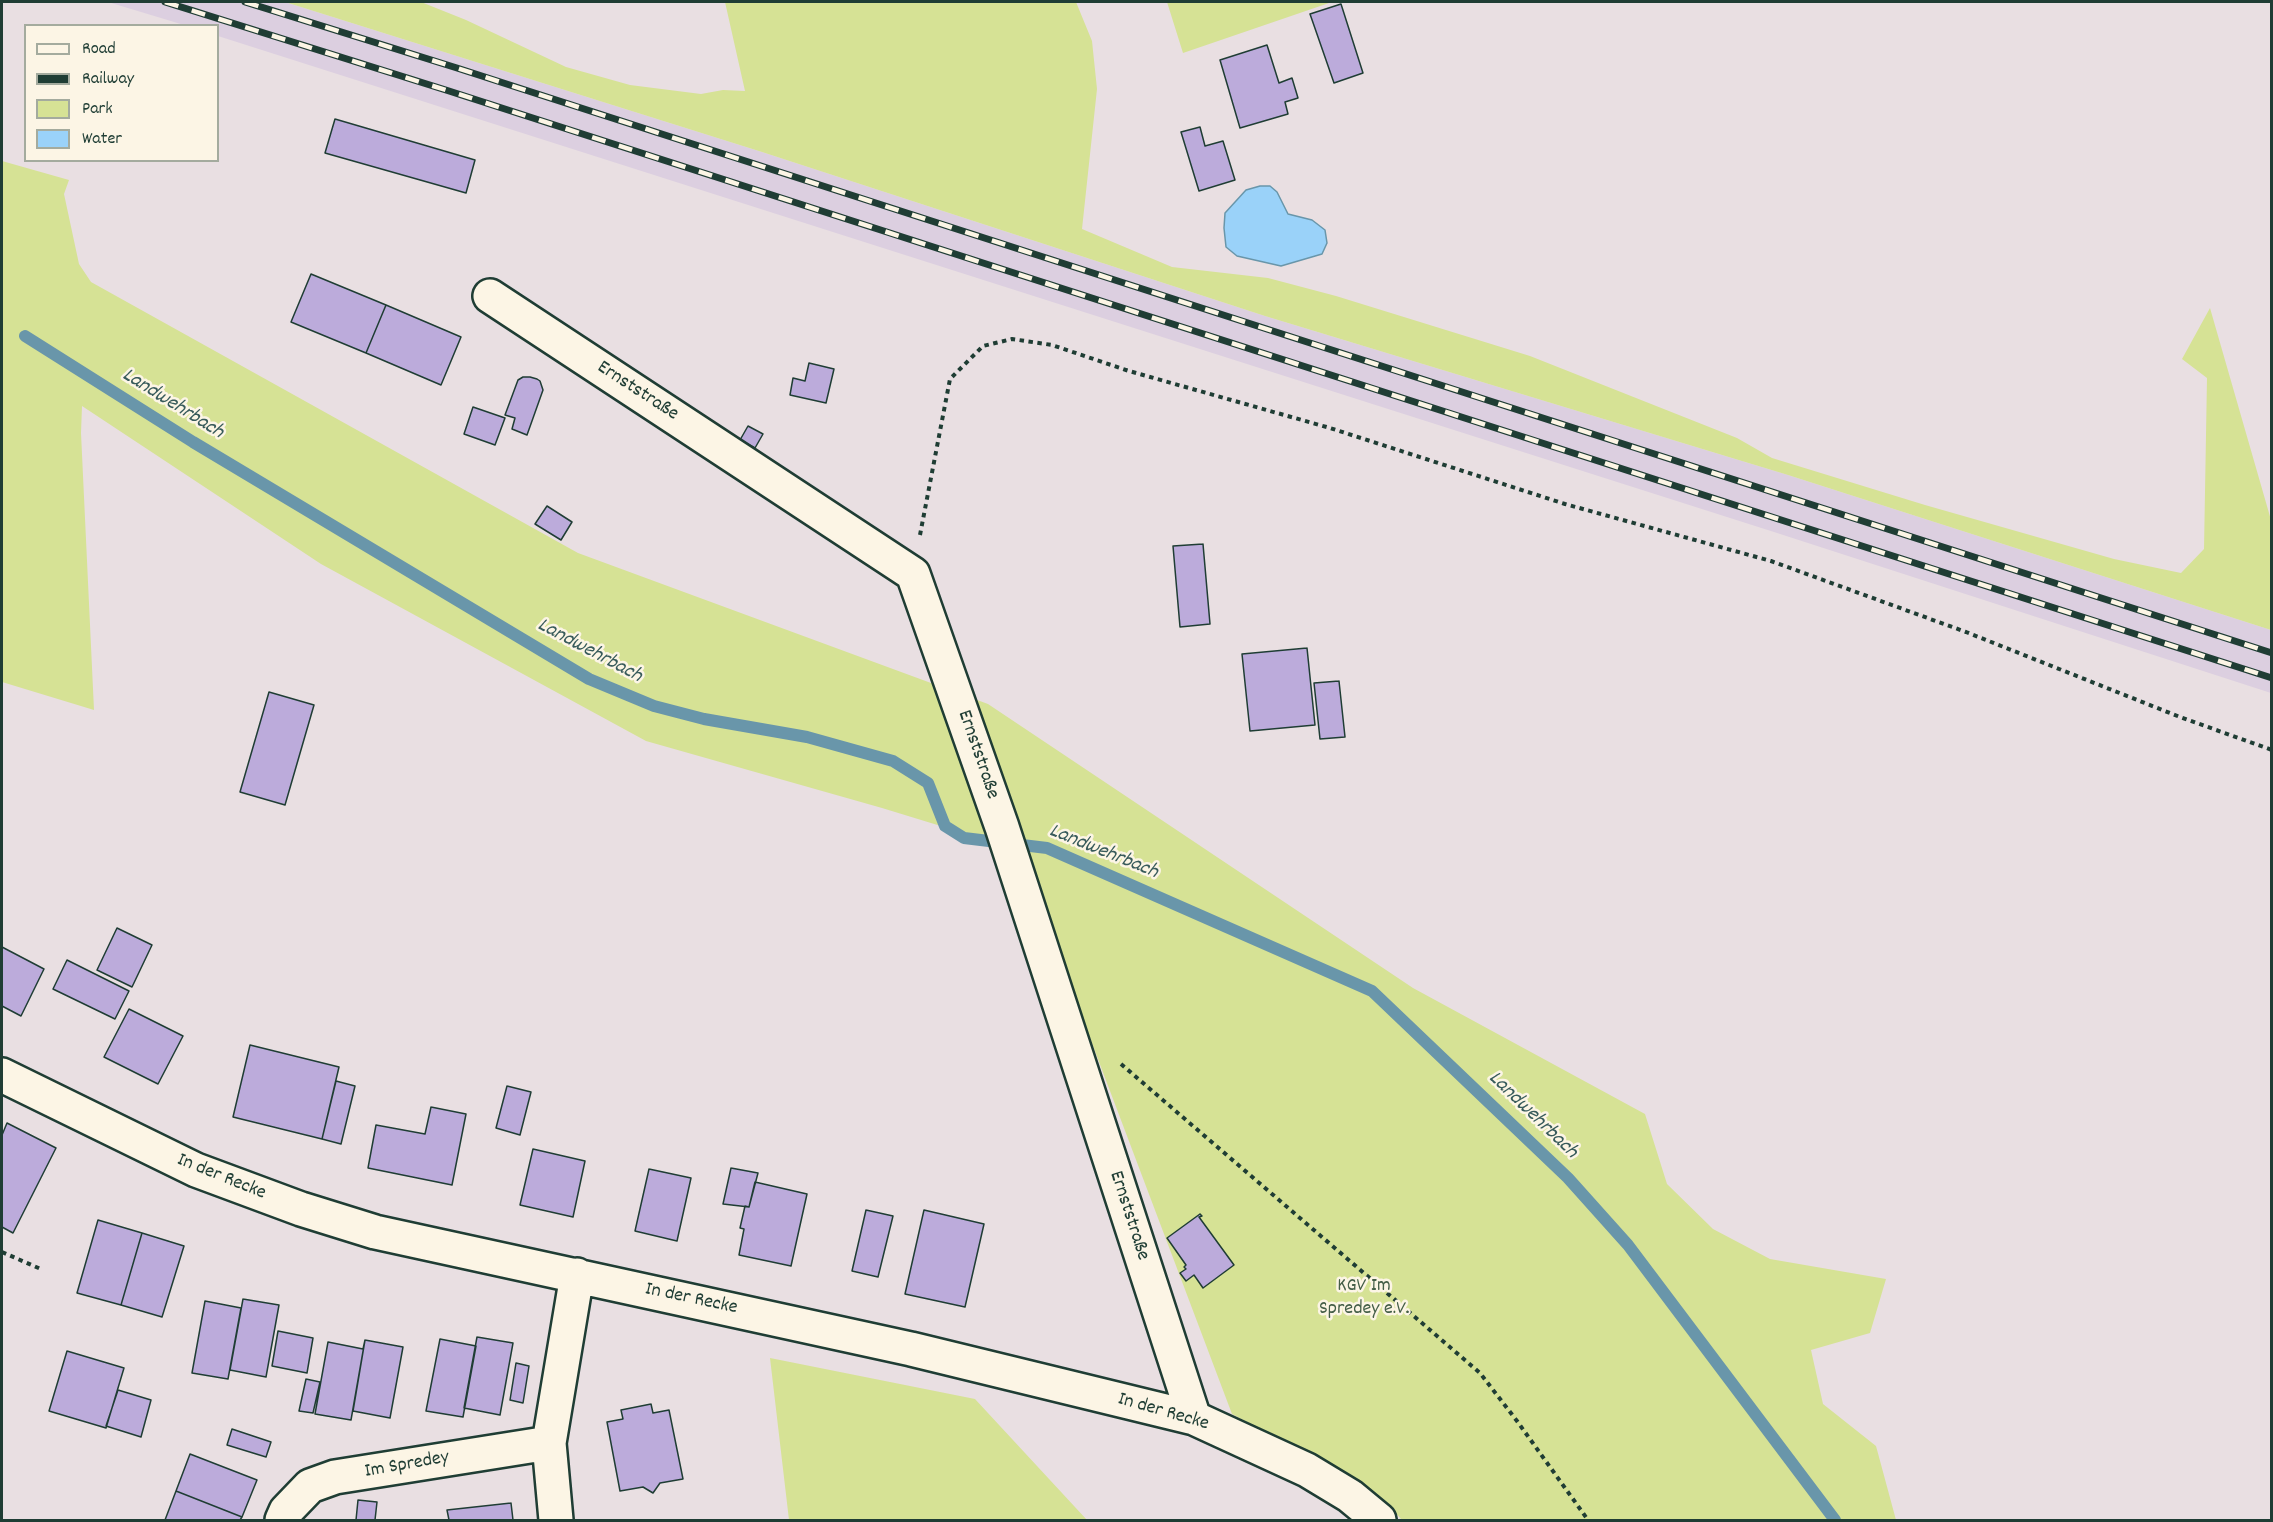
<!DOCTYPE html>
<meta charset="utf-8">
<style>
body{margin:0}
#map{position:relative;width:2273px;height:1522px;overflow:hidden;background:#e9dfe2;font-family:Dekko,sans-serif}
canvas{display:block}
.frame{position:absolute;inset:0;border:3px solid #1f3d34;pointer-events:none}
.legend{position:absolute;left:24px;top:24px;width:195px;height:138px;box-sizing:border-box;background:#fcf5e5;border:2px solid #a4ab9e;margin:0;padding:8px 10px;list-style:none;font-size:18px;color:#1f3d34}
.legend li{display:flex;align-items:center;gap:12px;height:30px}
.legend b{width:30px;border:2px solid #a4ab9e}
</style>
<div id="map">
<canvas width="2273" height="1522"></canvas>
<div class="frame"></div>
<ul class="legend">
<li><b style="height:8px;background:#fcf5e5"></b>Road</li>
<li><b style="height:8px;background:#1f3d34"></b>Railway</li>
<li><b style="height:16px;background:#d6e295"></b>Park</li>
<li><b style="height:16px;background:#9ad2f9"></b>Water</li>
</ul>
</div>
<script>
const c = document.querySelector('canvas').getContext('2d');
c.lineJoin = 'round';
function fill(path, color) { c.fillStyle = color; c.fill(path, 'evenodd'); }
const shape = rows => new Path2D(rows.map(r => 'M' + r).join(''));
function stroke(path, color, width, dash) { c.strokeStyle = color; c.lineWidth = width; c.lineCap = dash ? 'butt' : 'round'; c.setLineDash(dash || []); c.stroke(path); }
function label(font, color, halo, rows, align = 'center') {
  c.font = font + ' Dekko,sans-serif'; c.lineWidth = 5; c.setLineDash([]); c.textBaseline = 'middle'; c.strokeStyle = halo; c.fillStyle = color; for (const [text, x, y, turn = 0] of rows) {
    c.save(); c.translate(x, y); c.rotate((+turn || 0) * Math.PI / 180); c.textAlign = isNaN(turn) ? turn : align; if (halo) c.strokeText(text, 0, 0); c.fillText(text, 0, 0); c.restore();
  }
}
fill(shape([
 [108,2,285,2,762,152,1265,316,1788,475,2271,630,2271,693,1774,532,218,36,218,26,184,25]
]), '#dccfe0');
fill(shape([
 [285,2,421,2,466,20,566,67,630,85,701,94,723,90,745,91,725,2,1076,2,1092,41,1097,89,1082,229,1172,267,1268,278,1336,296,1530,356,1737,438,1772,458,1925,505,2114,559,2181,573,2204,549,2207,378,2182,359,2210,308,2271,520,2271,630,1788,475,1265,316,762,152],
 [1167,2,1332,2,1183,53],
 [2,161,69,180,64,194,79,264,91,282,578,553,988,704,1413,988,1645,1114,1667,1184,1713,1229,1770,1259,1886,1279,1870,1333,1811,1350,1823,1404,1876,1446,1896,1520,1402,1520,1389,1506,1357,1481,1232,1414,1019,850,882,808,646,741,321,564,82,406,81,433,94,710,2,682],
 [770,1358,975,1399,1087,1520,789,1520]
]), '#d6e295');
const water = shape([
 [1260,186,1270,186,1277,192,1288,214,1312,220,1325,230,1327,243,1322,254,1281,266,1237,256,1226,247,1224,228,1225,213,1246,190,1260,186]
]);
fill(water, '#9ad2f9');
stroke(water, '#6996aa', 1.5);
stroke(shape([
 [25,336,193,442,589,679,654,706,704,719,807,737,893,761,928,783,945,826,964,838,1047,848,1372,991,1568,1178,1628,1245,1835,1520]
]), '#6996aa', 12);
const building = shape([
 [1341,4,1363,73,1334,83,1310,14,1341,4],
 [1267,45,1279,83,1292,78,1298,98,1285,102,1288,114,1240,128,1220,60,1267,45],
 [335,119,475,160,466,193,325,153,335,119],
 [1200,127,1205,146,1223,141,1235,180,1199,191,1181,132,1200,127],
 [311,274,386,305,366,353,291,322,311,274],
 [386,305,461,337,441,385,366,353,386,305],
 [809,363,834,369,826,403,790,395,793,378,805,381,809,363],
 [523,377,530,377,537,379,540,381,543,390,527,435,512,429,515,418,505,415,518,380,523,377],
 [473,407,505,418,495,445,464,434,473,407],
 [748,426,763,434,755,448,740,440,748,426],
 [547,506,572,522,561,540,535,524,547,506],
 [1203,544,1210,624,1180,627,1173,546,1203,544],
 [1307,648,1315,725,1250,731,1242,654,1307,648],
 [1339,681,1345,737,1320,739,1314,683,1339,681],
 [269,692,314,705,285,805,240,792,269,692],
 [117,928,152,945,132,987,97,970,117,928],
 [2,947,44,969,21,1016,2,1006,2,947],
 [67,960,129,991,115,1019,53,989,67,960],
 [129,1009,183,1036,158,1084,104,1057,129,1009],
 [250,1045,339,1067,322,1139,233,1117,250,1045],
 [336,1081,355,1086,341,1144,322,1139,336,1081],
 [507,1086,531,1092,520,1135,496,1128,507,1086],
 [431,1107,466,1114,452,1185,368,1168,376,1125,425,1134,431,1107],
 [7,1123,56,1148,13,1233,2,1227,2,1135,7,1123],
 [533,1149,585,1161,573,1217,520,1205,533,1149],
 [731,1168,758,1173,749,1207,723,1204,731,1168],
 [649,1169,691,1178,677,1241,635,1231,649,1169],
 [755,1182,807,1194,791,1266,739,1255,744,1229,740,1228,745,1206,749,1207,755,1182],
 [866,1210,893,1216,878,1277,852,1271,866,1210],
 [924,1210,984,1224,965,1307,905,1294,924,1210],
 [1200,1214,1202,1216,1199,1217,1234,1265,1203,1288,1194,1275,1186,1281,1180,1273,1186,1269,1184,1267,1186,1265,1167,1238,1200,1214],
 [98,1220,142,1233,121,1305,77,1293,98,1220],
 [142,1233,184,1246,162,1317,121,1305,142,1233],
 [243,1299,279,1305,266,1377,230,1370,243,1299],
 [205,1301,241,1308,228,1379,192,1373,205,1301],
 [278,1331,313,1338,307,1373,272,1366,278,1331],
 [477,1337,513,1343,500,1415,464,1408,477,1337],
 [440,1339,476,1346,463,1417,426,1411,440,1339],
 [365,1340,351,1420,315,1414,328,1342,363,1349,365,1340],
 [365,1340,403,1347,390,1418,353,1411,365,1340],
 [67,1351,124,1368,106,1428,49,1411,67,1351],
 [516,1363,529,1366,523,1403,510,1400,516,1363],
 [306,1379,320,1382,313,1413,299,1411,306,1379],
 [118,1390,151,1400,141,1437,106,1426,118,1390],
 [651,1404,653,1413,669,1410,683,1479,660,1483,653,1493,643,1487,620,1491,607,1422,623,1419,621,1410,651,1404],
 [232,1429,271,1442,266,1457,227,1445,232,1429],
 [190,1454,257,1480,242,1517,176,1491,190,1454],
 [176,1491,242,1517,240,1520,165,1520,176,1491],
 [358,1500,377,1502,375,1520,356,1520,358,1500],
 [511,1503,513,1520,449,1520,447,1510,511,1503]
]);
fill(building, '#bcabdb');
stroke(building, '#1f3d34', 1.5);
const minor = shape([
 [490,296,913,574,1002,827,1194,1418],
 [2,1075,196,1170,301,1209,375,1232,911,1349,1194,1418,1307,1470,1350,1496,1379,1520],
 [282,1520,286,1511,310,1486,335,1477,549,1443],
 [556,1520,549,1443,577,1275]
]);
stroke(minor, '#1f3d34', 38);
stroke(shape([
 [920,535,950,379,983,346,1012,339,1052,345,1129,371,1330,428,1565,504,1771,561,1966,632,2180,717,2272,750],
 [1121,1064,1480,1373,1517,1421,1588,1520],
 [2,1252,43,1270]
]), '#1f3d34', 4, [4.5, 4.5]);
stroke(minor, '#fcf5e5', 33);
const rail = shape([
 [165,2,449,91,2272,678],
 [245,2,457,68,2272,653]
]);
stroke(rail, '#1f3d34', 7);
stroke(rail, '#fcf5e5', 4.5, [14]);
label('20px', '#1f3d34', '#fcf5e5', [
 ["Ernststraße",637,392,33],
 ["Ernststraße",977,755,71],
 ["In der Recke",221,1178,22],
 ["Ernststraße",1128,1216,72],
 ["In der Recke",691,1300,12],
 ["In der Recke",1163,1413,16],
 ["Im Spredey",407,1466,-10]
]);
label('20px', '#445e47', '#fcf5e5', [
 ["KGV Im",1364,1287],
 ["Spredey e.V.",1364,1310]
]);
label('italic 21px', '#385b5b', '#fcf5e5', [
 ["Landwehrbach",172,405,32],
 ["Landwehrbach",589,652,28],
 ["Landwehrbach",1103,853,22],
 ["Landwehrbach",1532,1116,44]
]);
</script>
